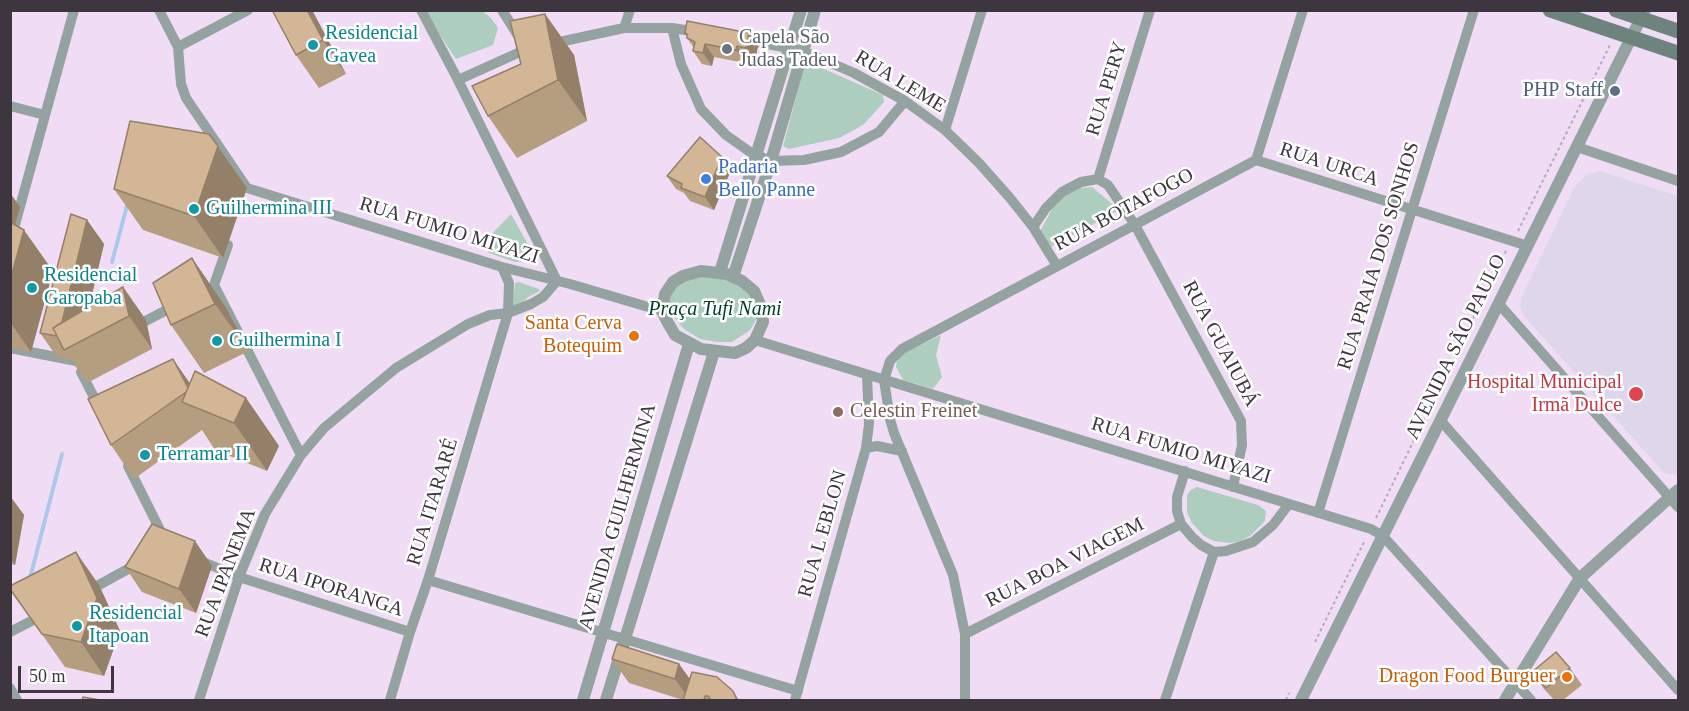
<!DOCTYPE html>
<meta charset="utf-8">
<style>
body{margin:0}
#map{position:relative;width:1689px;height:711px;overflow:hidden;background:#f0ddf5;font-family:"Times New Roman",serif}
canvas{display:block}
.frame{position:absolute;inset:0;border:12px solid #3d363f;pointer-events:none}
.scale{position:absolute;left:18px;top:666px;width:96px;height:27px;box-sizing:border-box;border:3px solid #3d363f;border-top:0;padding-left:8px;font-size:18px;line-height:21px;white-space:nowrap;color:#3d363f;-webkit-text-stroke:4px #fff;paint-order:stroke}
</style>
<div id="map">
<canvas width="1689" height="711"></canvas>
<div class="frame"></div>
<div class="scale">50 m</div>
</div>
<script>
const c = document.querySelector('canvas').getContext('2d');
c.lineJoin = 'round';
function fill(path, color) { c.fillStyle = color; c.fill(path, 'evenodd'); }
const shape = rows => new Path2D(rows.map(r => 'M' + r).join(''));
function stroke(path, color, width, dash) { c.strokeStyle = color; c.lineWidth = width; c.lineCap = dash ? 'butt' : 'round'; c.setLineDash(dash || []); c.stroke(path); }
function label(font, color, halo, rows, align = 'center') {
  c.font = font + ' "Times New Roman",serif'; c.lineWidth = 5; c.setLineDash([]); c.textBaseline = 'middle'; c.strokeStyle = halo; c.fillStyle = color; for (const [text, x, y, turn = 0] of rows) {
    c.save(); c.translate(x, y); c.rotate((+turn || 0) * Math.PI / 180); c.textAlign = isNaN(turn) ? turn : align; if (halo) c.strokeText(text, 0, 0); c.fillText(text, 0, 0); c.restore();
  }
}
fill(shape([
 [1600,171,1678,196,1678,474,1677,475,1664,473,1524,316,1520,307,1521,298,1574,188,1587,174]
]), '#ded7ec');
fill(shape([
 [428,11,482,11,491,18,498,28,493,45,456,59,428,17],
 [806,61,883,95,884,102,864,124,854,130,839,138,789,149,783,146],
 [1092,187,1119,210,1051,247,1039,233,1055,204,1062,197,1081,188],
 [511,214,531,250,529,257,522,262,515,262,489,253,482,244],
 [698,275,729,280,744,287,756,303,757,318,750,330,732,342,717,342,700,339,684,329,672,315,668,303,670,288],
 [519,282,539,289,540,291,528,297,517,308,513,305,515,283],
 [941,335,936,355,942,377,933,389,903,380,896,367,897,362,902,354],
 [1197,487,1258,505,1266,511,1265,521,1250,536,1240,541,1230,543,1214,541,1204,536,1192,523,1187,512,1187,495,1191,490]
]), '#adcdbe');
stroke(shape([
 [112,262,128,202],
 [30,578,62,454]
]), '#acc8e9', 4);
stroke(shape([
 [1518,231,1610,45],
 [1376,518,1506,251],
 [1315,642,1365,540],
 [1286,700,1289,693]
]), '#b7a8bb', 2, [3, 3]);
stroke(shape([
 [159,10,178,47,181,84,186,98,247,188,502,267,570,284,662,311],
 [502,10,517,34],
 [624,28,630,10],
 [672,28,681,64,701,109,726,135,750,152,771,161,804,160,841,152,879,132,905,101],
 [742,39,803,51,854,73,905,101,945,130,979,163,1010,198,1033,227,1057,266],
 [550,44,624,28,672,28,698,32],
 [178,47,248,10],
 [458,80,520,52,532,49],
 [10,106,45,115],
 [945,130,982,10],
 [1577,147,1678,181],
 [1256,160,1528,246],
 [1098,179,1150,10],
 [1033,227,1046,208,1062,192,1081,182,1098,179,1108,185,1135,225,1241,421,1242,445,1233,487],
 [10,243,74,10],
 [228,245,214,285,301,455],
 [1499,304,1678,507],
 [136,326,178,304],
 [755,340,1371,529,1383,536,1531,700],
 [10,348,76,361],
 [81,372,100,409],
 [1441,421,1678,690],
 [866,448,877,446,902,451],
 [128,466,164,538],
 [1185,471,1177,497,1177,511,1181,524,1192,537,1201,545,1214,552,1226,551,1253,542,1273,525,1289,504],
 [1318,513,1474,10],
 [201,561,239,577,410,632],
 [428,580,798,691],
 [88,591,137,564],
 [10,632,45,614],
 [965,634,1181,524],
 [10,688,17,700],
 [199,700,239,577,265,514,301,455,324,428,396,368,468,324,490,315,508,313,531,304,543,297,557,281,458,80,421,10],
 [390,700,410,632,428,580,508,313,509,283,502,267],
 [795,700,866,448,869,424,867,375],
 [965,700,965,634,953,575,894,433,890,419,884,380,890,361,902,349,1256,160,1303,10],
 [1165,700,1214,552]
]), '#95a3a0', 10);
stroke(shape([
 [701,271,727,274,742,281,754,291,761,307,763,322,755,340,746,348,735,353,701,349,675,335,668,323,662,311,665,294,673,282,683,276,701,271],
 [720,272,801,10],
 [733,277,771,161,815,10],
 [583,700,689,344],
 [606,700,714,352],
 [1301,700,1645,10],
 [1505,700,1580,578,1678,490]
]), '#95a3a0', 12);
stroke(shape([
 [1550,10,1678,53],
 [1616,10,1678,31]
]), '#6f837e', 15);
fill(shape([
 [312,10,346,74,319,88,296,55],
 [545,14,574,55,587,121,517,158,488,116,521,64],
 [685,33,758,46,755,61,746,59,745,63,714,57,712,66,702,64,693,51,694,48,687,38,687,36],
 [731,170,714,210,690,201,684,193,676,189,667,176],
 [247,188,223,258,143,230,114,189],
 [10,193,20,207,15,225,53,271,31,352,10,348],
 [87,220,104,244,89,307,123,287,146,320,152,349,87,383,71,360,57,357,40,333],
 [192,258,225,306,249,351,204,373,171,325],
 [190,383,246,398,279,446,267,471,215,450,202,430,134,479,111,445],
 [10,496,24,515,15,565,10,564],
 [212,566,196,613,142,592,125,567],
 [99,585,120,631,104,676,65,667,10,589],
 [612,659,679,664,690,679,733,691,739,700,683,700,629,683],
 [1570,668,1582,685,1563,700,1554,700,1544,689,1532,672]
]), '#b59d80');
fill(shape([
 [307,10,312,10,346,74,323,40],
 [545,14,574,55,587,121,558,80],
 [749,33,758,46,755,61,746,48],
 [705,44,714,57,712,66,703,53],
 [737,46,746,59,745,63,736,50],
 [209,134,247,188,223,258,194,216],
 [722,157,731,170,714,210,705,197],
 [10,193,20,207,10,243],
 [87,220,104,244,81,341,59,337],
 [24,230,53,271,31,352,10,322,10,281],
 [192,258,225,306,249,351,215,304],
 [123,287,146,320,152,349,129,316],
 [173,359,196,392,189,390],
 [246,398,279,446,267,471,234,423],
 [10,496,24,515,15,565,10,558],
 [195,541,212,566,196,613,179,589],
 [76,552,99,585,120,631,104,676,81,642],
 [679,664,696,688,690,700,675,679]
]), '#947f68');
const building = shape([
 [272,10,307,10,323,40,296,55,272,10],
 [545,14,558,80,488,116,472,86,521,64,510,21,545,14],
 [687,21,749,33,746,48,737,46,736,50,705,44,703,53,693,51,695,42,687,38,687,34,685,33,687,21],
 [130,121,209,134,218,146,194,216,114,189,130,121],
 [700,137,722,157,705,197,681,188,682,184,667,176,700,137],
 [71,214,87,220,62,322,53,328,57,336,40,333,71,214],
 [10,222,24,230,10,281,10,222],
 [192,258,215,304,171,325,153,283,192,258],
 [123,287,129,316,64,350,53,328,123,287],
 [173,359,188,388,186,392,111,445,88,399,173,359],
 [195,371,246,398,234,423,182,402,195,371],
 [152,524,195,541,179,589,125,567,152,524],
 [76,552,97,598,81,642,42,634,10,589,10,586,76,552],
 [617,644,679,664,675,679,612,659,617,644],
 [1556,652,1570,668,1546,688,1532,672,1556,652],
 [692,672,717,677,733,691,737,700,711,700,708,696,705,696,704,700,683,700,692,672],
 [83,697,100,700,82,700,83,697]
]);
fill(building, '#d3b695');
stroke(building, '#947f68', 1.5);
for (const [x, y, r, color] of [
 [313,45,6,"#0f9aa8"],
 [727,49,6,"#6b7280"],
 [1615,91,6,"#5c6f8a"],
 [706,179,6,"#3f7fe0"],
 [194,209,6,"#0f9aa8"],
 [32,288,6,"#0f9aa8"],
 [634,336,6,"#e8710a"],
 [217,341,6,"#0f9aa8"],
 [1636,394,8,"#e0444e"],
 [838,412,6,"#8d6e63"],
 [145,455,6,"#0f9aa8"],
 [77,626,6,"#0f9aa8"],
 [1567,677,6,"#e8710a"]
]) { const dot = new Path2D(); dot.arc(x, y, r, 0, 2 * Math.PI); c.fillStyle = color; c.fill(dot); stroke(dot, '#fff', 2); }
label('20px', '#0d838f', '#fff', [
 ["Residencial",325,34],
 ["Gavea",325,57],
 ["Guilhermina III",206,209],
 ["Residencial",44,276],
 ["Garopaba",44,299],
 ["Guilhermina I",229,341],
 ["Terramar II",157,455],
 ["Residencial",89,614],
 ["Itapoan",89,637]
], 'left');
label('20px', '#5b616d', '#fff', [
 ["Capela São",739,38],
 ["Judas Tadeu",739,61]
], 'left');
label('20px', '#3d363f', '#fff', [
 ["RUA LEME",900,82,31],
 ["RUA PERY",1107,89,-73],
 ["RUA URCA",1329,165,18],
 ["RUA BOTAFOGO",1124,210,-28],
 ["RUA FUMIO MIYAZI",449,231,17],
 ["RUA PRAIA DOS SONHOS",1379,256,-73],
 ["RUA GUAIUBÁ",1220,344,62],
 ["AVENIDA SÃO PAULO",1456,347,-64],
 ["RUA FUMIO MIYAZI",1181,451,17],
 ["RUA ITARARÉ",433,502,-73],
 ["AVENIDA GUILHERMINA",618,517,-74],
 ["RUA L EBLON",823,534,-74],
 ["RUA BOA VIAGEM",1065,563,-27],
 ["RUA IPANEMA",226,573,-69],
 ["RUA IPORANGA",331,588,18]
]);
label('20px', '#4e5e75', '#fff', [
 ["PHP Staff",1603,91]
], 'right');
label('20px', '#366cbe', '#fff', [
 ["Padaria",718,168],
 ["Bello Panne",718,191]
], 'left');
label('italic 20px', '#003e2a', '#fff', [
 ["Praça Tufi Nami",715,310]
]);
label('20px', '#c56008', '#fff', [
 ["Santa Cerva",622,324],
 ["Botequim",622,347],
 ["Dragon Food Burguer",1555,677]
], 'right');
label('20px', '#be3a42', '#fff', [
 ["Hospital Municipal",1622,383],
 ["Irmã Dulce",1622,406]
], 'right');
label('20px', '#785e54', '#fff', [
 ["Celestin Freinet",850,412]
], 'left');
</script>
